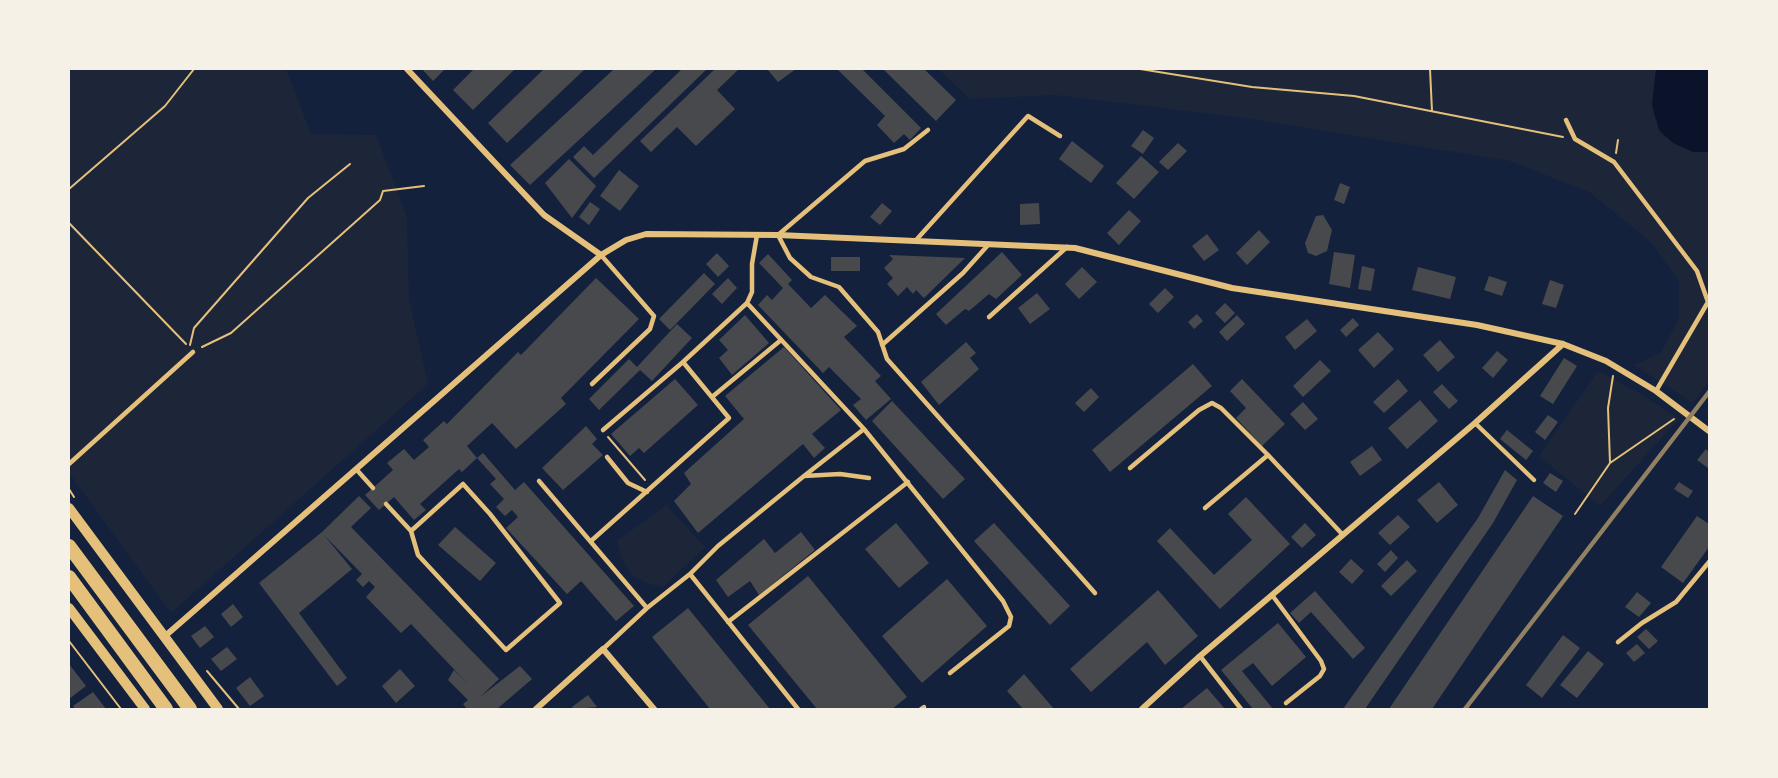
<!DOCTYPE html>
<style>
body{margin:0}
#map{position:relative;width:1778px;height:778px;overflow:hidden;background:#14213d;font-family:"DejaVu Sans",sans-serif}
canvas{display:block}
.frame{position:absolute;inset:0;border:70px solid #f6f1e7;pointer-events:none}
</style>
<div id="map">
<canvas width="1778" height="778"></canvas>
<div class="frame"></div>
</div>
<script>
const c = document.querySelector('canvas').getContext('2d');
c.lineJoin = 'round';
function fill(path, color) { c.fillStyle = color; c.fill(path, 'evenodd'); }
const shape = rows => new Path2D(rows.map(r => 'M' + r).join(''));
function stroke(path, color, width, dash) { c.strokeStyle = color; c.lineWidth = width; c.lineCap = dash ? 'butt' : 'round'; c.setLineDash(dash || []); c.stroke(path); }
fill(shape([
 [69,69,286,69,311,134,376,135,407,217,409,300,428,384,171,613,69,473],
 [938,69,1656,69,1653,112,1662,135,1693,152,1709,152,1709,381,1693,403,1634,365,1661,353,1679,318,1679,281,1651,242,1589,192,1510,161,1246,118,1055,95,970,99],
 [1598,371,1641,394,1679,419,1600,506,1539,456],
 [666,505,705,547,663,587,649,584,632,575,622,559,617,541]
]), '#1d2539');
fill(shape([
 [1656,69,1709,69,1709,152,1693,152,1673,143,1659,130,1652,105]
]), '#0b132b');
fill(shape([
 [422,69,445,69,433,81],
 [474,69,515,69,473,110,453,90],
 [544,69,585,69,507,143,488,123],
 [614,69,656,69,530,185,510,165],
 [682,69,707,69,594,178,573,157,584,146,593,155],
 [715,69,739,69,717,90,735,109,696,146,677,127,651,152,640,141],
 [767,69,796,69,778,82],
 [837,69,862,69,921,128,910,140,904,134,894,143,877,125,885,116],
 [883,69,924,69,956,100,936,121],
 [1143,130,1154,138,1143,154,1131,146],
 [1072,141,1104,166,1091,183,1059,159],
 [1178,143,1187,151,1168,170,1159,162],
 [1141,156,1159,172,1134,199,1116,183],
 [569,159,596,186,572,218,545,183],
 [619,170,639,186,620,211,600,196],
 [1340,183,1350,187,1344,204,1334,200],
 [590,202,600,209,589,225,579,217],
 [882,203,892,211,880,225,870,217],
 [1039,203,1040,224,1020,225,1020,204],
 [1129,210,1141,221,1119,245,1107,233],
 [1323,215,1332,230,1327,251,1316,256,1308,253,1305,243,1316,216],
 [1259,230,1270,242,1247,265,1236,253],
 [1207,234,1219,250,1204,261,1192,246],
 [1002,252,1022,275,996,299,989,294,969,311,965,309,946,325,936,314],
 [1334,252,1355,255,1350,288,1329,284],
 [717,253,729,266,718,277,706,264],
 [768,254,792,280,788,284,811,308,825,295,857,326,844,337,881,376,875,381,891,399,866,420,853,405,861,399,829,367,823,373,758,305,767,295,772,300,783,288,759,263],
 [889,255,965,258,924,298,916,290,913,294,907,287,898,296,887,284,893,278,884,268,893,259],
 [831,257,860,257,860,271,831,271],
 [1362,266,1375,269,1371,291,1358,289],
 [1082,267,1097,282,1079,299,1065,284],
 [1418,267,1456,277,1450,299,1412,290],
 [704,273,715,284,670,330,659,319],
 [1489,276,1507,282,1502,296,1484,290],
 [596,278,639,319,561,398,566,404,516,449,492,423,467,446,477,458,462,472,459,469,420,504,426,510,414,520,394,497,379,510,365,495,393,470,387,463,404,449,414,460,429,447,423,440,444,421,447,424,518,352,521,355],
 [728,278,737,288,722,304,712,294],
 [1550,280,1564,285,1556,308,1542,304],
 [1165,288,1174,297,1158,313,1149,304],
 [1037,293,1050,309,1030,324,1018,308],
 [1225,303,1235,313,1225,323,1215,313],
 [1197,314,1203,321,1194,329,1188,322],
 [745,315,769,343,732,375,719,358,728,350,719,340],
 [1237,315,1245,324,1227,341,1219,332],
 [1353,318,1359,325,1346,337,1340,330],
 [1307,319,1317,331,1295,350,1285,337],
 [677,324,692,338,652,381,640,370,599,410,589,399,629,359,637,367],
 [1378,332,1394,349,1374,368,1358,350],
 [1440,340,1455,357,1438,372,1423,355],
 [966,342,976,353,970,358,979,369,939,405,921,382],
 [784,347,841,410,812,434,825,448,814,458,803,444,698,533,674,501,691,484,684,473,744,419,725,396],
 [1497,351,1508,360,1493,378,1482,368],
 [1564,358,1577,366,1553,404,1540,396],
 [1320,360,1331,371,1303,397,1293,386],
 [1193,364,1212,386,1110,472,1092,450],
 [675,379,698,405,644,453,639,448,630,456,611,434],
 [1242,379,1285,424,1262,446,1236,418,1246,408,1230,391],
 [1398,379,1408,391,1384,413,1373,402],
 [1442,384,1458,401,1449,409,1433,392],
 [1091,388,1099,397,1084,412,1075,403],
 [1420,400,1438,421,1407,449,1388,428],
 [892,401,965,479,943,499,872,421],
 [1303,402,1318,419,1305,430,1290,414],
 [1548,415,1558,422,1545,440,1535,432],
 [586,426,597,439,592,444,603,455,563,490,542,468],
 [1507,430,1533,451,1526,460,1500,439],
 [1372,446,1382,460,1360,476,1350,462],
 [1706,449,1709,452,1708,468,1697,460],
 [483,453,515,490,524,482,634,606,616,621,581,581,567,594,506,528,518,517,512,510,505,516,496,507,504,499,490,484,496,479,477,458],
 [1505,470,1517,480,1493,523,1365,709,1343,709,1478,518],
 [1550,473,1563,481,1556,492,1543,483],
 [1439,482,1458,505,1437,523,1417,500],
 [1679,482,1693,491,1688,498,1674,489],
 [359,496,371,508,351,527,499,679,480,697,520,666,532,679,497,709,467,709,463,704,468,700,448,680,454,670,468,684,411,624,401,633,366,597,375,587,369,581,363,587,356,580,362,574,324,535,352,569,299,613,347,678,337,686,259,583,322,532],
 [1533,496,1563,516,1432,709,1389,709],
 [1246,497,1290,544,1220,609,1157,541,1170,528,1214,575,1252,540,1228,514],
 [1398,515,1410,527,1390,545,1378,533],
 [1697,516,1709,524,1709,547,1683,583,1661,567],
 [896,523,929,563,899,588,865,549],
 [994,523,1070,606,1050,625,974,541],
 [1305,523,1316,535,1302,548,1291,537],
 [455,527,496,563,480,581,438,545],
 [801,532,815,550,759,595,750,581,728,597,716,580,764,539,775,553],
 [1391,550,1398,558,1385,572,1377,564],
 [1351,559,1364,571,1352,584,1339,572],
 [1407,560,1417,571,1391,596,1381,586],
 [808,576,907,697,892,709,817,709,748,625],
 [947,579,987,626,922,683,882,636],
 [1158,590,1198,636,1165,665,1147,642,1091,692,1070,669],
 [1315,591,1365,648,1353,659,1311,612,1299,623,1290,613],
 [1637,592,1651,603,1639,617,1625,607],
 [233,604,243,617,231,627,221,614],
 [688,608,770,709,710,709,652,637],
 [1278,623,1306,657,1272,686,1253,663,1242,671,1273,709,1253,709,1221,670],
 [205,626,214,637,200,648,191,636],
 [1646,629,1658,641,1649,649,1637,637],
 [1563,635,1580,648,1542,698,1526,685],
 [1637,644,1645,653,1634,662,1626,653],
 [227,647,237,659,221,671,211,659],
 [1588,651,1604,664,1577,698,1560,685],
 [69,664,86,686,69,699],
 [400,669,415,686,396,703,382,686],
 [1024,674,1054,709,1023,709,1007,691],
 [250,677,264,696,250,706,236,688],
 [1207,688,1225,709,1181,709],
 [93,692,106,709,75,709,73,706],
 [588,695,597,707,573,709,572,707]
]), '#48494c');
stroke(shape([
 [1140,69,1252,87,1354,96,1563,137],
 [1430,69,1432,111],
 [1616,153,1618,140],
 [69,189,165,106,194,69],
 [69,223,186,344],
 [190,345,194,328,308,198,350,164],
 [202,347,231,333,380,200,383,191,424,186],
 [608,437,645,480],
 [1610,463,1608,408,1613,376],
 [69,489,74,497],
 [1575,514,1610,463,1674,419],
 [69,641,121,709],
 [207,671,239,709]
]), '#e5c07b', 2);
stroke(shape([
 [1566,120,1575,139,1614,162,1697,271,1708,302,1656,391],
 [928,130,904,149,865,161,778,235,790,258,811,277,839,287,878,332,887,359,1095,593],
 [917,239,1028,116,1060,136],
 [747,303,864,429],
 [989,317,1067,247],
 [882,345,963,273,989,244],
 [592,384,650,329,654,316,601,255],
 [712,397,781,340],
 [1475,423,1534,480],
 [603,430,683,362],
 [607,457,628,483,647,492],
 [69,464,193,352],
 [1130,468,1199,410,1212,403,1221,408,1268,455,1343,535],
 [356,469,373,488],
 [804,476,864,429,1003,601,1011,617,1009,626,950,673],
 [539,481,647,608],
 [386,504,411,531,418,555,506,650,560,603,490,514,463,484,411,531],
 [1205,508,1268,455],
 [591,541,729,418,683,362,747,303,752,292,752,264,757,235],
 [690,574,798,709],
 [1272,595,1321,661,1324,669,1320,676,1286,703],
 [728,622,908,482],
 [1618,642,1642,623,1676,602,1709,562],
 [603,649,647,608,690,574,718,546,804,476,840,474,869,478],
 [1200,656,1241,709],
 [921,709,924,707]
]), '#e5c07b', 4.5);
stroke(shape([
 [407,69,544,215,601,255],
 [164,637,601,255,626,240,646,234,778,235,1075,248,1232,288,1477,325,1563,344,1606,361,1656,391,1709,431],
 [536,709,603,649,654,709],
 [1142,709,1200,656,1475,423,1563,344]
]), '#e5c07b', 6);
stroke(shape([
 [69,508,218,709],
 [69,608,145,709]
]), '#e5c07b', 10);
stroke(shape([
 [69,546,190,709],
 [69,577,166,709]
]), '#e5c07b', 14);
stroke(shape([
 [1465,709,1709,392]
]), '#918062', 4.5);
</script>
